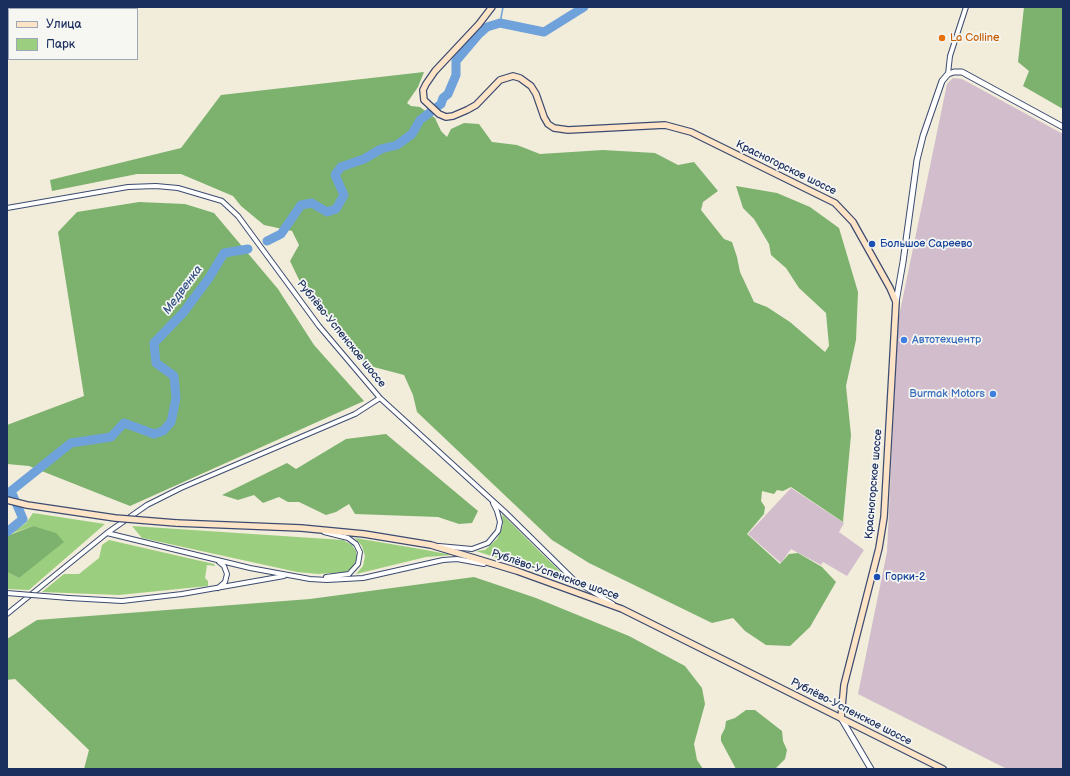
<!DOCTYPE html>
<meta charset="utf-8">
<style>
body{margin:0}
#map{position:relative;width:1070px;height:776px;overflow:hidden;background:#f2ecda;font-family:"Balsamiq Sans",sans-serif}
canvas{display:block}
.frame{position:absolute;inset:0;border:8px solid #1b2f5e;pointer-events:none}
.legend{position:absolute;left:8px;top:8px;width:130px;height:52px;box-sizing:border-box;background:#f6f6f2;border:1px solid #9ea6b7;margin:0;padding:5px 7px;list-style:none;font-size:12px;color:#1b2f5e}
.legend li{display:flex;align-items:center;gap:8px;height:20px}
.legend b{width:20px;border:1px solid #9ea6b7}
</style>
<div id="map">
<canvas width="1070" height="776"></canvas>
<div class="frame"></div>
<ul class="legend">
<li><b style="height:5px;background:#fee4c6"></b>Улица</li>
<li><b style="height:11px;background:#9bcf7f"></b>Парк</li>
</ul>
</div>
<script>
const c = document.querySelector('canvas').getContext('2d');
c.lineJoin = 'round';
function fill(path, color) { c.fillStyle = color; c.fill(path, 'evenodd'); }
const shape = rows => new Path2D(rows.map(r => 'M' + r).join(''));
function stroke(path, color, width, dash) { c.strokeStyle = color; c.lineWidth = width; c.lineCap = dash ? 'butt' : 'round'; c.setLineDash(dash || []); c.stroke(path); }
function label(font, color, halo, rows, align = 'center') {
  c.font = font + ' "Balsamiq Sans",sans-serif'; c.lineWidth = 3.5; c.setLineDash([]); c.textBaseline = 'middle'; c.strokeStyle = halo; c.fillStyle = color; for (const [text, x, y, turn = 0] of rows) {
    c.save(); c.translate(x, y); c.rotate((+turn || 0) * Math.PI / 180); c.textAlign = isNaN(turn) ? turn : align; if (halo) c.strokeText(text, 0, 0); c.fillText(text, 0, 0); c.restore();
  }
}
fill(shape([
 [953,78,962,79,1063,134,1063,769,1007,769,858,694,887,552,898,321,947,84],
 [791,488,844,523,839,532,864,550,847,576,823,562,821,565,791,549,781,563,748,534]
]), '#d1bdcc');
fill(shape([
 [33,513,105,524,29,590,7,589,7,572,19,578,33,526,10,534,26,523],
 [502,514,539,551,571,582,476,551,485,550,497,539,503,525],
 [132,526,343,540,352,545,356,551,357,558,353,567,346,572,318,574,297,572,142,538],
 [355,538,426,550,452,555,426,557,356,574,363,566,365,556,362,546],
 [109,540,214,564,215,566,207,565,205,578,208,581,208,586,119,595,42,592,64,574,79,574,99,558,102,545]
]), '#9bcf7f');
fill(shape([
 [1024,7,1063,7,1063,109,1023,86,1029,71,1018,62],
 [424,72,418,87,407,103,411,106,420,107,435,118,441,131,447,137,451,129,464,123,479,124,492,142,517,145,540,154,603,150,655,153,678,165,694,162,718,191,703,202,701,210,724,239,732,242,737,257,740,272,754,302,767,307,790,322,825,352,829,346,826,313,799,288,786,268,771,255,769,244,754,219,743,208,736,186,777,193,810,207,839,228,858,292,856,340,846,386,851,435,843,522,791,487,783,491,777,490,774,494,762,491,761,501,765,507,764,514,747,534,780,564,789,554,798,553,822,567,836,582,810,627,790,646,766,645,745,631,733,618,712,623,589,563,552,540,417,412,413,395,404,375,366,365,303,288,290,261,299,245,292,231,264,225,241,206,233,196,181,174,137,174,52,191,50,180,181,148,221,95],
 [139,202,185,204,214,213,278,289,314,345,364,401,130,506,29,466,7,464,7,425,84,396,58,232,77,212],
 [386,434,478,511,472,523,459,524,438,517,355,514,349,504,336,512,326,515,299,502,288,502,279,497,263,503,254,495,238,500,222,495,287,463,296,469,346,439],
 [33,526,56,533,64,542,19,578,7,572,7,536],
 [474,577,536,598,629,636,685,666,702,688,705,704,694,744,697,760,703,769,84,769,89,750,15,679,7,680,7,639,37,620,310,599],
 [746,710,755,710,782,731,783,741,787,750,785,759,775,769,736,769,721,741,721,736,725,728,726,721,735,718]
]), '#7cb26e');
stroke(shape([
 [500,23,503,7]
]), '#6fa1da', 1.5);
stroke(shape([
 [267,241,281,234,301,205,312,203,327,212,336,209,344,195,335,175,341,167,364,159,381,149,397,145,412,134,420,120,441,104,443,98,448,94,456,75,456,61,478,35,487,27,500,23,544,32,584,7],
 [7,532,23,519,11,491,71,443,111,437,124,423,154,434,163,431,171,422,176,398,174,376,156,363,154,343,183,313,209,278,224,253,248,249]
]), '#6fa1da', 9);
const minor = shape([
 [948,74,950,56,966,7],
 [7,208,128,187,156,186,178,188,222,201,238,216,319,326,380,398,505,512,575,581,613,604],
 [324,532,348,538,356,544,360,552,358,564,349,574,326,577],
 [107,533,250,568,310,579,327,580,363,578,443,560,457,559,484,564],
 [439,546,472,549,488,543,498,531,500,522,497,511,493,503],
 [218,588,225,582,227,574,224,566,219,562],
 [69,598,122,601,182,594,284,576],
 [7,614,107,533,147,505,181,488,355,414,380,398]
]);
const tertiary = shape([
 [896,302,903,262,917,160,923,136,942,81,948,74,954,72,962,72,1063,127],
 [841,718,871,769]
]);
const secondary = shape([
 [492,7,479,24,435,71,426,84,423,90,424,100,439,114,446,117,453,116,467,110,476,105,500,80,513,76,520,78,531,86,536,94,544,117,548,124,554,128,568,130,665,125,691,132,835,203,853,222,890,288,896,302,884,517,879,548,844,685,841,718],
 [176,523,301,528,364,534,431,545,517,571,622,609,943,769]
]);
stroke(minor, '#3b4b71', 6);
stroke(tertiary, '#3b4b71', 7);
stroke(secondary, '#3b4b71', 8);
stroke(minor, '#fff', 4);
stroke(tertiary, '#fff', 5);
stroke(secondary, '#fee4c6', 5.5);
const minorBridge = shape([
 [7,593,69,598]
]);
const secondaryBridge = shape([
 [7,500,27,505,115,518,176,523]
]);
stroke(minorBridge, '#3b4b71', 6, []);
stroke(secondaryBridge, '#3b4b71', 8, []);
stroke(minorBridge, '#fff', 4);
stroke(secondaryBridge, '#fee4c6', 5.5);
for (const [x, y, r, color] of [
 [942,38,4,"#e8710a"],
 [872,244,4,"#1a4fb4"],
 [904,340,4,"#3f7fe0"],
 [993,394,4,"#3f7fe0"],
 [877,577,4,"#1a4fb4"]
]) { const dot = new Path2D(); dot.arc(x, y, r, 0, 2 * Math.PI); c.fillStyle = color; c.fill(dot); stroke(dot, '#f6f6f2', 1.5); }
label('11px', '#c56008', '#f6f6f2', [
 ["La Colline",950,38]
], 'left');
label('11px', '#1b2f5e', '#f6f6f2', [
 ["Красногорское шоссе",786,168,26],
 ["Рублёво-Успенское шоссе",341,334,51],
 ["Красногорское шоссе",874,484,-85],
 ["Рублёво-Успенское шоссе",555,575,19],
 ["Рублёво-Успенское шоссе",851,712,27]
]);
label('11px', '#164399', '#f6f6f2', [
 ["Большое Сареево",880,244],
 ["Горки-2",885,577]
], 'left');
label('11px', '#366cbe', '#f6f6f2', [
 ["Автотехцентр",912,340],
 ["Burmak Motors",985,394,"right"]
], 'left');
label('italic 12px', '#385789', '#f6f6f2', [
 ["Медвенка",183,290,-53]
]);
</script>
